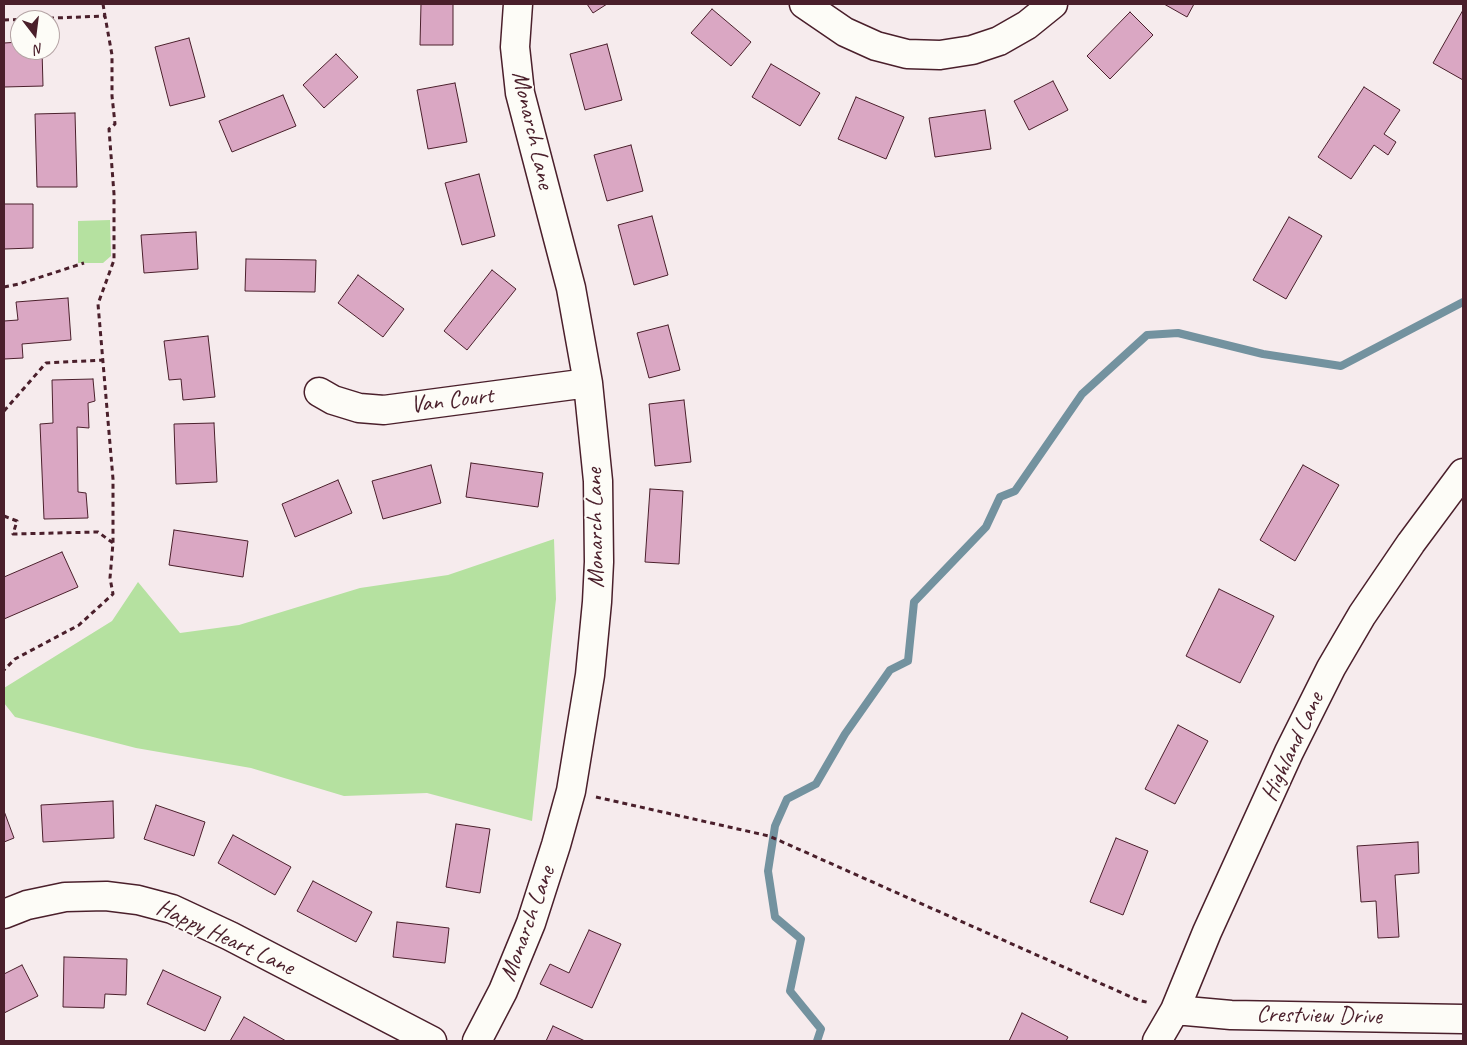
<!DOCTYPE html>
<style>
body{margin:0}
#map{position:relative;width:1467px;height:1045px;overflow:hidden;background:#f6ebed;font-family:Caveat,sans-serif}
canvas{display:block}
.frame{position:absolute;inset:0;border:5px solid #4a1f2b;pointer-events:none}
.north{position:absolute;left:10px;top:10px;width:50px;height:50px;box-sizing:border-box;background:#fdfcf7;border:1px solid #b5a4a5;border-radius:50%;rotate:165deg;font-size:14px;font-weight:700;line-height:20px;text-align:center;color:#4a1f2b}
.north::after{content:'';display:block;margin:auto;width:18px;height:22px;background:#4a1f2b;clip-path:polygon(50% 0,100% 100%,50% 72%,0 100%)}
</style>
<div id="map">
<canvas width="1467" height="1045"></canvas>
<div class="frame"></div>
<div class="north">N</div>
</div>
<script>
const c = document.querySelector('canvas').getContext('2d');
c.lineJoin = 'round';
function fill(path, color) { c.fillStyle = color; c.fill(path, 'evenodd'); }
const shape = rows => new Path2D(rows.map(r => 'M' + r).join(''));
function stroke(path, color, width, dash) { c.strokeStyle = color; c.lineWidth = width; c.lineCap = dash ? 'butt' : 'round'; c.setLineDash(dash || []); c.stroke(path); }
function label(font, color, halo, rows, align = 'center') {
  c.font = font + ' Caveat,sans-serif'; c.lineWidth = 4; c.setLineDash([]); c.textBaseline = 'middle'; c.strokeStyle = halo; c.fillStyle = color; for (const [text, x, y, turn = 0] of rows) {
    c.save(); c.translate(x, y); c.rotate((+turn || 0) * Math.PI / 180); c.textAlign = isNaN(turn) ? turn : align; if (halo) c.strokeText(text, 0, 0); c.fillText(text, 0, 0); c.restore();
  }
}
fill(shape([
 [110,220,111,256,103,263,78,263,78,221],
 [554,539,556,599,532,821,427,793,344,796,251,768,136,748,15,717,4,703,4,688,112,621,138,582,180,633,239,625,360,588,448,575]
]), '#b5e1a0');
stroke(shape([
 [817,1041,821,1029,790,991,801,939,775,917,768,871,775,826,787,799,816,784,845,734,890,670,908,661,914,602,986,527,1000,497,1015,491,1082,394,1147,335,1178,333,1263,354,1341,366,1463,302]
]), '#73929f', 8);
const building = shape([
 [421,4,453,4,453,45,420,45,421,4],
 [587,4,607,4,593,13,587,4],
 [1164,4,1194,4,1187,17,1164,4],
 [712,9,751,42,731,66,691,33,712,9],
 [1463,10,1463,80,1433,63,1463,10],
 [1130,12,1153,35,1110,79,1087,56,1130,12],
 [189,38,205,97,170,106,155,47,189,38],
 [20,42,20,50,42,50,43,86,4,87,4,43,20,42],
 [607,44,622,100,585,110,570,54,607,44],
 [336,54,358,77,324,108,303,85,336,54],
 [771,64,820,93,800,126,752,97,771,64],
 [1053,81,1068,110,1029,130,1014,101,1053,81],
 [455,83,467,142,428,149,417,90,455,83],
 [1364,87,1400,110,1384,134,1396,142,1388,155,1374,145,1351,179,1318,157,1364,87],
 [283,95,296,126,232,152,219,121,283,95],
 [856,97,904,117,886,159,838,139,856,97],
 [985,110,991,149,935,157,929,118,985,110],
 [75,113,77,187,37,187,35,114,75,113],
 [631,145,643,191,607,201,594,155,631,145],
 [479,174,495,236,462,245,445,183,479,174],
 [4,204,33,204,33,248,4,249,4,204],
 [652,216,668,275,634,285,618,225,652,216],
 [1289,217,1322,236,1286,299,1253,280,1289,217],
 [196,232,198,269,144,273,141,235,196,232],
 [246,259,316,260,315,292,245,291,246,259],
 [492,270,516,289,467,350,444,331,492,270],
 [358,275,404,309,383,337,338,303,358,275],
 [68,298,71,340,22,344,23,358,4,359,4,321,18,320,16,302,68,298],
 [668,325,680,370,649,378,637,333,668,325],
 [208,336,215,397,183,400,181,379,169,380,164,341,208,336],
 [93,379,95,401,88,403,89,428,77,427,78,492,86,493,88,518,44,519,40,424,53,423,52,380,93,379],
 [684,400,691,462,655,466,649,404,684,400],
 [214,423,217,482,176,484,174,424,214,423],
 [471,463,543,473,538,507,466,497,471,463],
 [431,465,441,503,383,519,372,481,431,465],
 [1303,465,1339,485,1295,561,1260,540,1303,465],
 [338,480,352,513,295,537,282,504,338,480],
 [650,489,683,491,679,564,645,562,650,489],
 [174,530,248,541,243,577,169,565,174,530],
 [62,552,78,587,4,619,4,577,62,552],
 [1219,589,1274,616,1240,683,1186,656,1219,589],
 [1178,725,1208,741,1175,804,1145,789,1178,725],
 [113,801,114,838,43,842,41,805,113,801],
 [156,805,205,822,194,856,144,839,156,805],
 [4,811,14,838,4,842,4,811],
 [456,824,490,829,480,893,446,887,456,824],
 [233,835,291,867,275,895,218,863,233,835],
 [1116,838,1148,851,1123,915,1090,902,1116,838],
 [1418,842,1419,873,1395,875,1399,937,1378,938,1376,901,1361,902,1357,846,1418,842],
 [313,881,372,912,356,942,297,911,313,881],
 [397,922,449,928,445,963,393,957,397,922],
 [589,930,621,944,592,1008,540,984,550,964,569,973,589,930],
 [64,957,127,959,126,995,105,994,104,1008,63,1007,64,957],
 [22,965,38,996,4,1013,4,974,22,965],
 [163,970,221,997,205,1031,147,1004,163,970],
 [1022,1013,1068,1037,1066,1041,1009,1041,1022,1013],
 [244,1017,286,1041,230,1041,244,1017],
 [553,1026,585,1041,546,1041,553,1026]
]);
fill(building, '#daa7c3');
stroke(building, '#4a1f2b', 1);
const minor = shape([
 [804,4,845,32,876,46,907,54,940,55,972,50,999,41,1027,25,1053,4],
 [319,392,333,400,359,408,384,410,588,383],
 [4,914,27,905,65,897,106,896,138,900,172,909,230,936,432,1041],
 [1175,1010,1231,1015,1463,1019],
 [477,1041,503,991,531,923,556,845,571,791,590,675,597,602,599,562,598,481,588,383,571,288,520,93,515,47,518,4],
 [1157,1041,1175,1010,1207,932,1289,752,1331,668,1362,615,1411,543,1463,473]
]);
stroke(minor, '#4a1f2b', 31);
stroke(shape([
 [103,4,105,16],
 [4,20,105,16,112,55,112,96,115,124,109,129,114,194,114,260,98,304,113,479,113,543,110,578,113,594,79,625,15,659,4,670],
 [4,287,19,284,84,263],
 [4,411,46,363,103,360],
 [4,516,17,521,13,534,98,532,113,543],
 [596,797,769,836,1138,1000,1150,1003]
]), '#4a1f2b', 3, [5, 4]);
stroke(minor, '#fdfcf7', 28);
label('24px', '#4a1f2b', '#fdfcf7', [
 ["Monarch Lane",532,130,77],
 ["Van Court",452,401,-7],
 ["Monarch Lane",596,528,-91],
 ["Highland Lane",1293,747,-65],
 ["Monarch Lane",528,924,-70],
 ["Happy Heart Lane",225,938,25],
 ["Crestview Drive",1319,1016,1]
]);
</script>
